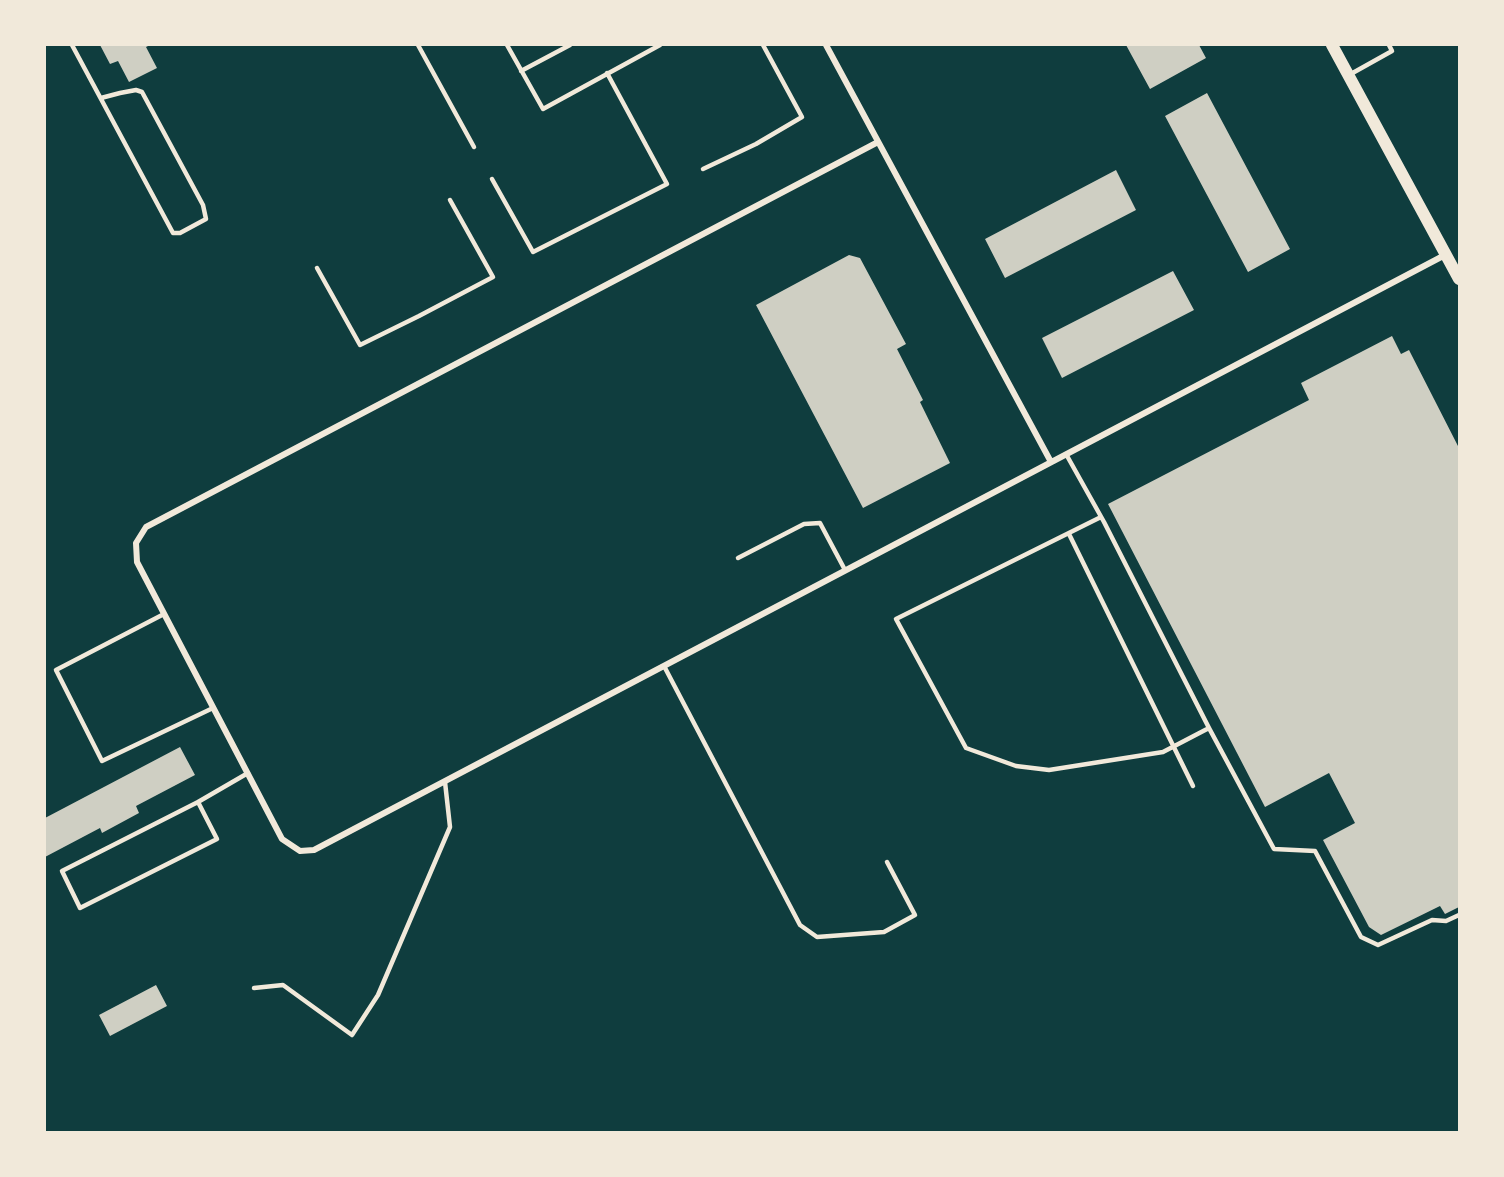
<!DOCTYPE html>
<style>
body{margin:0}
#map{position:relative;width:1504px;height:1177px;overflow:hidden;background:#0f3d3e;font-family:"Asap Condensed",sans-serif}
canvas{display:block}
.frame{position:absolute;inset:0;border:46px solid #f1e9da;pointer-events:none}
</style>
<div id="map">
<canvas width="1504" height="1177"></canvas>
<div class="frame"></div>
</div>
<script>
const c = document.querySelector('canvas').getContext('2d');
c.lineJoin = 'round';
function fill(path, color) { c.fillStyle = color; c.fill(path, 'evenodd'); }
const shape = rows => new Path2D(rows.map(r => 'M' + r).join(''));
function stroke(path, color, width, dash) { c.strokeStyle = color; c.lineWidth = width; c.lineCap = dash ? 'butt' : 'round'; c.setLineDash(dash || []); c.stroke(path); }
fill(shape([
 [100,45,150,45,146,47,157,68,129,82,118,61,110,64],
 [1126,45,1199,45,1206,58,1150,89],
 [1207,93,1290,249,1248,272,1165,116],
 [1116,170,1136,210,1005,278,985,239],
 [849,255,860,258,906,344,897,349,923,400,920,402,950,463,863,508,756,305],
 [1173,271,1194,310,1062,378,1042,338],
 [1392,336,1401,354,1409,350,1459,448,1459,907,1445,914,1440,906,1381,935,1369,927,1323,840,1355,823,1329,773,1265,807,1108,504,1309,400,1301,383],
 [180,747,195,775,136,806,139,813,102,833,100,828,45,857,45,818],
 [156,985,167,1006,110,1036,99,1015]
]), '#cfcfc3');
stroke(shape([
 [72,45,173,233,180,233,206,219,203,205,142,92,136,90,120,93,101,98],
 [418,45,474,147],
 [507,45,543,109,660,45],
 [521,71,570,45],
 [1349,75,1392,51,1389,45],
 [703,169,756,144,802,117,763,45],
 [492,179,533,252,667,184,607,73],
 [317,268,360,345,419,316,493,277,450,200],
 [1066,454,1104,522,1209,728,1274,849,1315,851,1361,937,1378,945,1432,920,1446,921,1459,915],
 [1101,517,896,619,966,748,1016,766,1049,770,1163,752,1209,728],
 [1069,534,1193,786],
 [738,558,804,524,820,523,845,570],
 [164,614,56,670,102,761,213,708],
 [664,666,800,925,817,937,884,932,915,915,887,862],
 [198,802,62,871,80,908,217,839,198,802,248,773],
 [254,988,283,985,352,1035,378,995,450,827,445,782]
]), '#f1e9da', 4.5);
stroke(shape([
 [826,45,1051,462],
 [878,142,146,527,136,543,137,562,282,839,300,851,314,850,1445,255]
]), '#f1e9da', 6);
stroke(shape([
 [1332,45,1459,279]
]), '#f1e9da', 12);
</script>
